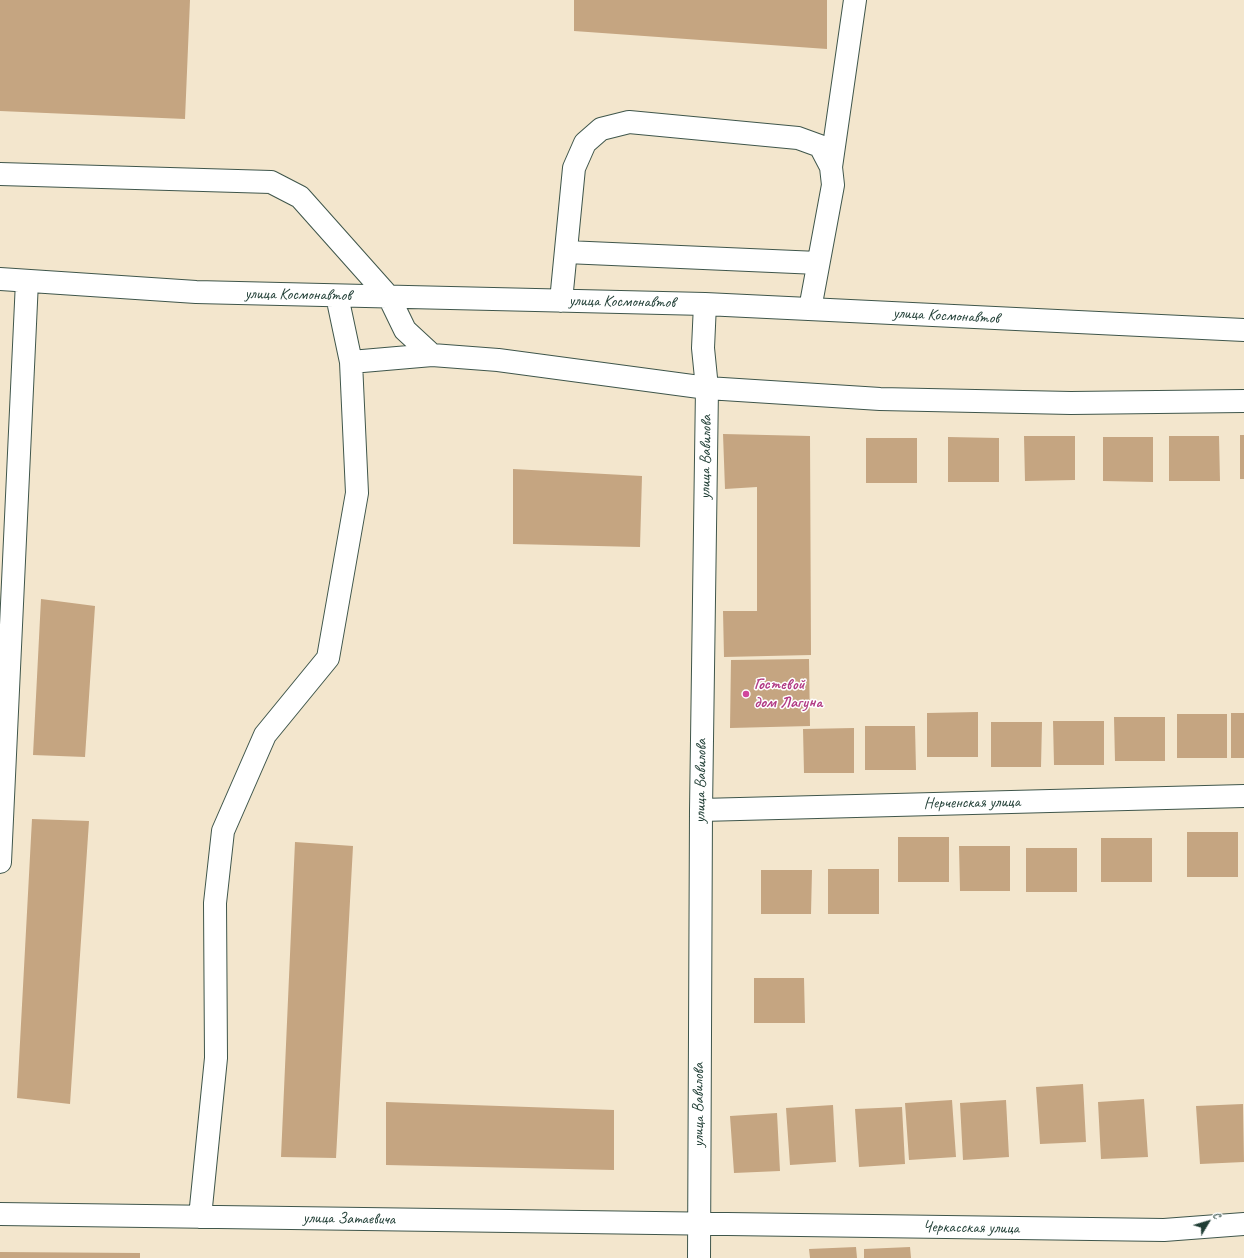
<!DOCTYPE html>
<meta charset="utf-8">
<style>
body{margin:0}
#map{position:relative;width:1244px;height:1258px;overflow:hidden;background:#f3e6cd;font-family:Caveat,sans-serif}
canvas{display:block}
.north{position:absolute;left:1188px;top:1202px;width:40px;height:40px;-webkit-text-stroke:3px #fff;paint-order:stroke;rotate:52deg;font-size:11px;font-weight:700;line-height:16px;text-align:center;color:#1f3d34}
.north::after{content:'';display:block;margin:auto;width:14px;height:18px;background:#1f3d34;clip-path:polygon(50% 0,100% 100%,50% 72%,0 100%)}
</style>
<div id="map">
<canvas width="1244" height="1258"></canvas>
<div class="north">С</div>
</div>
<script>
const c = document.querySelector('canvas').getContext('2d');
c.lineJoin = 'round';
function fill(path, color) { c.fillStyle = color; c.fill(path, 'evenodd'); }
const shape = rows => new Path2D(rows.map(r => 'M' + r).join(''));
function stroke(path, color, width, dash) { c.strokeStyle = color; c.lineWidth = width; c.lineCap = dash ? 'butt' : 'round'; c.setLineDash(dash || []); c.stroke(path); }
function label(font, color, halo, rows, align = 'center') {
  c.font = font + ' Caveat,sans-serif'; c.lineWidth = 3; c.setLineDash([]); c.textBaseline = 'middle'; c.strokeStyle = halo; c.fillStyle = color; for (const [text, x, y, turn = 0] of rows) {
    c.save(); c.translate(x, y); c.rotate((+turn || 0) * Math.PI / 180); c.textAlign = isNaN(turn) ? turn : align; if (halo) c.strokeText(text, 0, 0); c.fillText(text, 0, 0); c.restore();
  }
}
fill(shape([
 [0,0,190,0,185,119,0,111],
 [574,0,827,0,827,49,574,31],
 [723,434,810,436,811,655,724,657,723,611,757,611,757,487,725,489],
 [1240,435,1244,435,1244,479,1240,479],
 [1024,436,1075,436,1075,480,1025,481],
 [1169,436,1219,436,1220,481,1169,481],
 [948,437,999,438,999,482,948,482],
 [1103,437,1153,437,1153,482,1103,481],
 [866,438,917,438,917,483,866,483],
 [513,469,642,476,640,547,513,544],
 [41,599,95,606,85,757,33,755],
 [809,659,810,726,730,728,731,660],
 [978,712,978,757,927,757,927,713],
 [1231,713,1244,713,1244,758,1231,758],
 [1177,714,1227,714,1227,758,1177,758],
 [1114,717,1165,717,1165,761,1115,761],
 [1053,721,1104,721,1104,765,1054,765],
 [991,722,1042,722,1041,767,991,767],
 [865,726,915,726,916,770,865,770],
 [854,728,854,773,804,773,803,729],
 [32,819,89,821,70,1104,17,1098],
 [1187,832,1238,832,1238,877,1187,877],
 [898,837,949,837,949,882,898,882],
 [1101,838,1152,838,1152,882,1101,882],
 [295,842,353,846,336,1158,281,1157],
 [959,846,1010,846,1010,891,960,891],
 [1026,848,1077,848,1077,892,1026,892],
 [828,869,879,869,879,914,828,914],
 [761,870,812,870,811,914,761,914],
 [754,978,804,978,805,1023,754,1023],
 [1083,1084,1086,1142,1040,1144,1036,1087],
 [1144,1099,1148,1157,1101,1159,1098,1102],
 [952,1100,956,1157,909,1160,905,1103],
 [1006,1100,1009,1157,963,1160,960,1103],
 [386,1102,614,1110,614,1170,386,1165],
 [1243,1104,1244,1162,1200,1164,1196,1106],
 [833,1105,836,1162,790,1165,786,1108],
 [902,1107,905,1164,859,1167,855,1109],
 [777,1113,780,1171,734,1173,730,1116],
 [856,1247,857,1258,810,1258,809,1249],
 [910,1247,911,1258,864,1258,864,1249],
 [0,1252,140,1253,140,1258,0,1258]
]), '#c5a581');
const minor = shape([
 [831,167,855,0],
 [0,174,271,182,300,197,389,297,405,330,432,355,498,360,707,388,880,399,1071,403,1244,401],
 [566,252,818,263],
 [0,279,196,292,705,304,1244,330],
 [561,301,574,168,585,143,601,129,629,122,798,138,820,146,831,167,833,185,810,309],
 [351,362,432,355],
 [701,810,1244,796],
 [0,862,27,281],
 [0,1214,1164,1230,1244,1224],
 [200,1217,216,1058,215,903,223,831,265,735,328,658,357,493,351,362,337,296],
 [699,1258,701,810,707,388,703,348,705,304]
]);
stroke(minor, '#3f564b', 24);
stroke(minor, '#fff', 22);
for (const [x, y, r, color] of [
 [746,694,4,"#d1479c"]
]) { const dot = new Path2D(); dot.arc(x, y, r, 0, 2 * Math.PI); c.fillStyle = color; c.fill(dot); stroke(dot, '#fff', 1.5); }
label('16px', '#1f3d34', '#fff', [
 ["улица Космонавтов",298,295,1],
 ["улица Космонавтов",622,302,1],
 ["улица Космонавтов",946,316,3],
 ["улица Вавилова",706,457,-89],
 ["улица Вавилова",701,781,-89],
 ["Нерченская улица",972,803,-1],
 ["улица Вавилова",699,1105,-90],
 ["улица Затаевича",349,1219,1],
 ["Черкасская улица",971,1228,1]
]);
label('bold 16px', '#b23c85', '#fff', [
 ["Гостевой",754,685],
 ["дом Лагуна",754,703]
], 'left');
</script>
